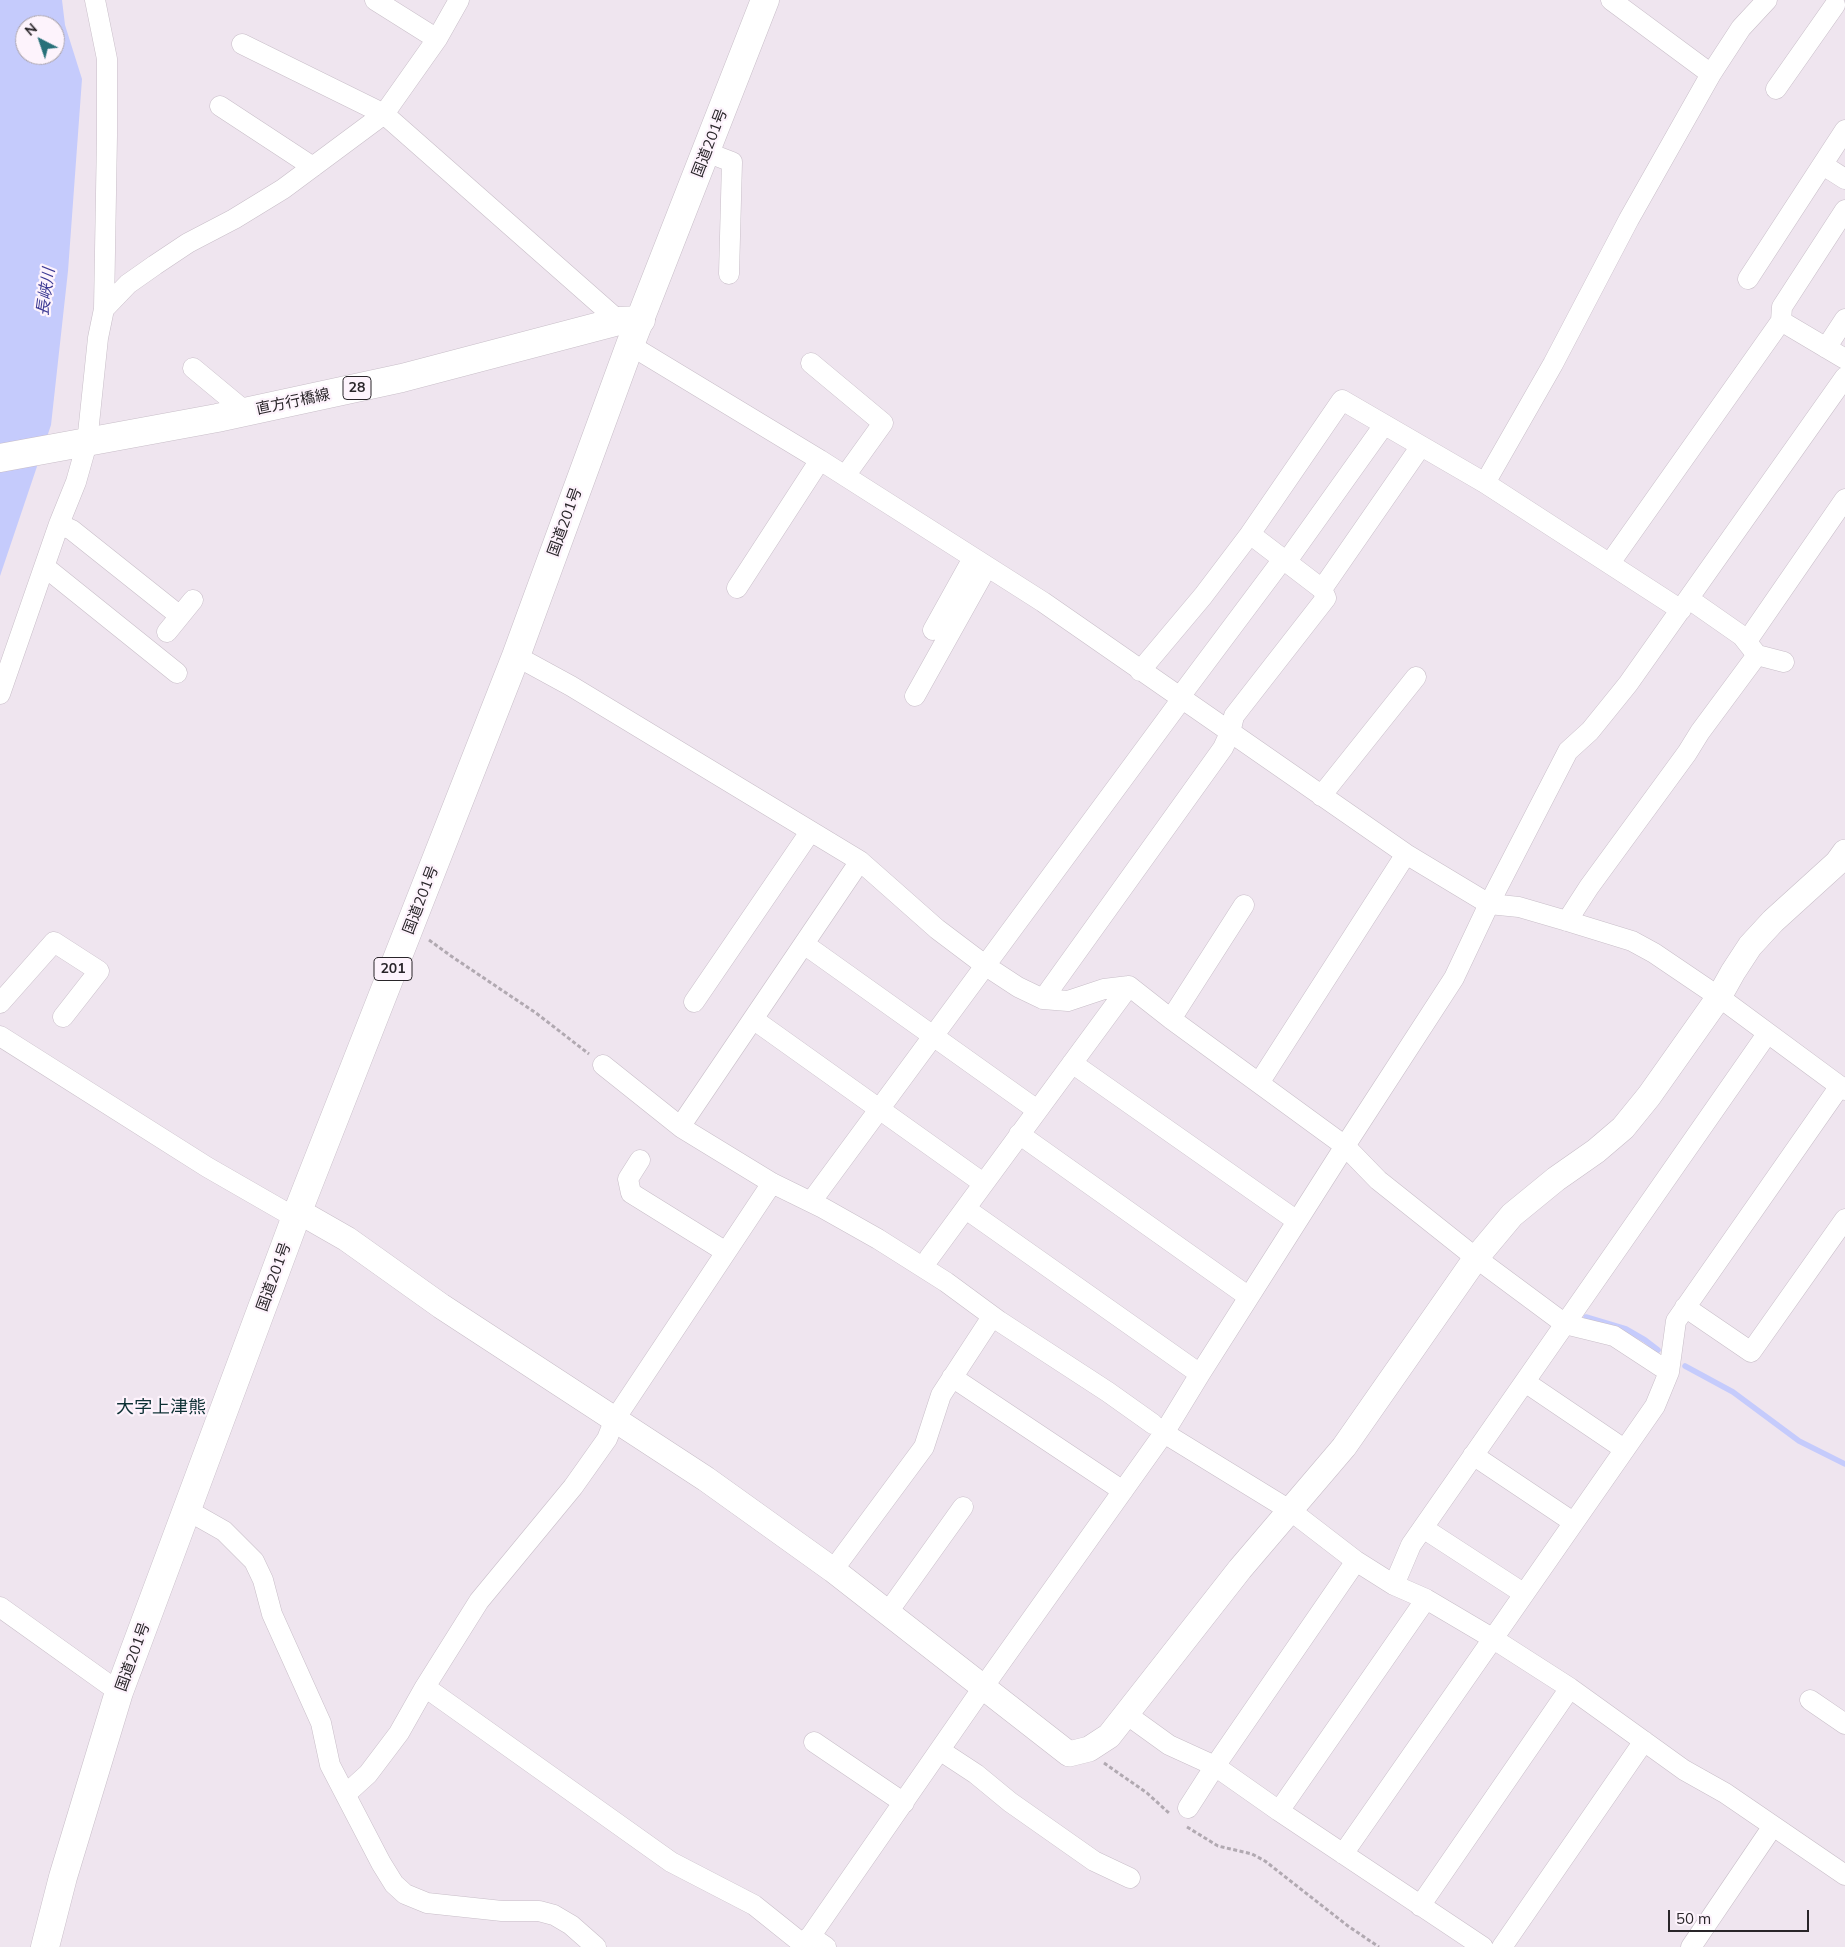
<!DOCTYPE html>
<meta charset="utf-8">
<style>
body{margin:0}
#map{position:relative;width:1845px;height:1947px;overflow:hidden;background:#efe5ef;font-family:Mulish,sans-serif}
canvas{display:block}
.north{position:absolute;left:15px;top:15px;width:50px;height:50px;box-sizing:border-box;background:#fdf3fc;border:1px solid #a8a1a8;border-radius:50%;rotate:319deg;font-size:14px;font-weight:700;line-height:20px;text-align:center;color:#292529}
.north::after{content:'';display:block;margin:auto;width:18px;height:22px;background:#277079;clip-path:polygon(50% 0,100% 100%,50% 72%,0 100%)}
.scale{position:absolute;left:1668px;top:1910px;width:141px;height:22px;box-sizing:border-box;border:2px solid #292529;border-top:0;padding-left:6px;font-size:15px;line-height:18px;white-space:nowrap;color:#292529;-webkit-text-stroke:4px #fdf3fc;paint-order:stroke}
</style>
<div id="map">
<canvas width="1845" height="1947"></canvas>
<div class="north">N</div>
<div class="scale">50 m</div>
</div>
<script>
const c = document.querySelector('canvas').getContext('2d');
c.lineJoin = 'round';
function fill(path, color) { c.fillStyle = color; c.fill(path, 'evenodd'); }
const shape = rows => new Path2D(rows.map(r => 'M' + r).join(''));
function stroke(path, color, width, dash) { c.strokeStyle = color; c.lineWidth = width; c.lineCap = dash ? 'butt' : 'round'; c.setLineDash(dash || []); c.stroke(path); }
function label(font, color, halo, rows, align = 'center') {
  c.font = font + ' Mulish,"Noto Sans JP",sans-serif'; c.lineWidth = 4.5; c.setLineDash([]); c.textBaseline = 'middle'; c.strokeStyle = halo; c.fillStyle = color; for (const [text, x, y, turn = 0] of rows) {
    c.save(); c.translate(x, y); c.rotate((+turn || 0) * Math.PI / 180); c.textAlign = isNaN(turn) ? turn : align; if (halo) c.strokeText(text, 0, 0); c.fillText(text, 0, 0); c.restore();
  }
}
fill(shape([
 [0,0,62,0,65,25,82,79,68,271,51,425,0,576],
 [25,25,55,25,55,55,25,55]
]), '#c5cbfc');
stroke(shape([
 [1586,1317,1626,1329,1645,1340,1658,1350],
 [1685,1366,1733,1392,1799,1441,1845,1464]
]), '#c5cbfc', 5.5);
const minor = shape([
 [375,0,437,39],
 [1611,0,1711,74],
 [242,44,384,114,619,321],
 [1776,89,1835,5],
 [220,106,313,167],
 [706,152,732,162,729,274],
 [1823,165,1845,179],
 [1748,279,1845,130],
 [104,309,128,284,155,265,188,243,234,219,283,189,384,114,437,39,459,0],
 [1781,321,1845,359],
 [630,345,820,460,1043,602,1406,854,1489,904,1519,907,1567,921,1632,941,1654,953,1719,997,1845,1090],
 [1826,348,1845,319],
 [811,363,883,423,845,476],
 [193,368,246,412],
 [1485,483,1553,364,1629,219,1711,74,1741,28,1767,0],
 [59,524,72,530,180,616],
 [1287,561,1384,425],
 [1610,563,1781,321,1782,307,1845,210],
 [45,567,177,673],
 [737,588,820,460],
 [1322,589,1421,446],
 [933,630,973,558],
 [167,632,193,600],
 [1747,641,1845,499],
 [1757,655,1784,662],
 [516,656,571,686,860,861,937,929,986,966,1018,987,1043,999,1068,1001,1104,989,1129,986,1171,1019,1345,1146,1378,1180,1476,1258,1565,1324,1614,1336,1669,1372],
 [1140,671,1203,596,1250,534,1342,400,1485,483,1681,610],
 [0,694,59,524,76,482,87,443,98,338,104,309,107,135,107,59,95,0],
 [915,696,987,567],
 [1179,698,1283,559],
 [1321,796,1416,677],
 [1567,921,1589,887,1687,753,1700,732,1757,655,1742,636,1689,599],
 [804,944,1037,1110],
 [1043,999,1223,748,1230,733,1234,716,1326,598,1322,589,1250,534],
 [694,1002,810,832],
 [0,1003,54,942,99,971,63,1017],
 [753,1019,983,1183],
 [1171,1019,1244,905],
 [0,1036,207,1167,287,1213,298,1211],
 [1072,1063,1297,1221],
 [603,1065,682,1128,772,1183,823,1208,878,1239,946,1282,999,1321,1108,1392,1153,1424],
 [1259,1083,1406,854],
 [686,1118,860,861],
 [1019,1134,1249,1297],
 [640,1160,628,1179,631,1193,726,1252],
 [816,1195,1181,700],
 [966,1209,1200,1374],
 [929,1258,1129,986],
 [1685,1307,1751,1352,1845,1219],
 [952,1377,1123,1491],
 [1525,1382,1624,1449],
 [1164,1433,1291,1511,1356,1561,1394,1585,1426,1599,1492,1638,1570,1688,1684,1770,1725,1793,1845,1875],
 [1473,1455,1573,1522],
 [187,1510,224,1531,254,1561,263,1580,272,1614,321,1723,330,1765,381,1863,394,1884,405,1894,427,1903,502,1911,539,1911,554,1915,571,1925,596,1947],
 [1423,1528,1523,1593],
 [1356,1561,1215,1766,1279,1811,1483,1947],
 [833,1570,924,1447,941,1395,988,1323],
 [1394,1585,1411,1545,1767,1034],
 [0,1607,119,1692],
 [888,1612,963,1507],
 [425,1687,479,1601,573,1487,607,1439,615,1419,772,1183],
 [1810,1700,1845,1724],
 [1126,1714,1169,1745,1215,1766,1188,1808],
 [814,1742,904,1803],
 [941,1751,976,1774,1010,1802,1094,1861,1130,1878],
 [346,1794,368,1774,399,1733,425,1687,671,1862,754,1905,804,1945],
 [1279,1811,1426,1599],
 [1343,1854,1655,1406,1669,1372,1676,1321,1840,1086],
 [1420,1906,1570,1688],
 [810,1936,826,1947],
 [803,1947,984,1686,1164,1433,1200,1374,1345,1146,1454,978,1489,904,1568,751,1590,731,1628,684,1845,377],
 [1502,1947,1644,1741],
 [1691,1947,1773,1826]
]);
const tertiary = shape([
 [298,1211,347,1239,441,1306,706,1479,833,1570,1069,1754,1089,1749,1109,1736,1240,1569,1344,1447,1476,1258,1512,1215,1556,1179,1596,1151,1623,1128,1649,1096,1719,997,1733,972,1750,946,1773,921,1837,863,1845,852]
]);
const primary = shape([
 [0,458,217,418,402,378,619,321,641,320]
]);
const trunk = shape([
 [45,1947,63,1877,119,1692,298,1211,516,656,630,345,765,0]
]);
stroke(minor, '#c8bec8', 21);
stroke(tertiary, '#c8bec8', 26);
stroke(primary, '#c8bec8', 29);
stroke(trunk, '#c8bec8', 29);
stroke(shape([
 [429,940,451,956,536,1013,589,1054],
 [1104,1763,1147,1793,1170,1814],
 [1187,1827,1218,1846,1252,1854,1265,1861,1348,1926,1379,1947]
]), '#b1a9b1', 3, [4, 2.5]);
stroke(minor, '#fff', 20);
stroke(tertiary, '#fff', 25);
stroke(primary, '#fff', 28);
stroke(trunk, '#fff', 28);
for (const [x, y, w] of [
 [357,388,28],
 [393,969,38]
]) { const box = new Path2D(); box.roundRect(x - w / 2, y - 11.5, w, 23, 4); c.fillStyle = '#fdf3fc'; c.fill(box); stroke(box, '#292529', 1); }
label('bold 14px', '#292529', null, [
 ["28",357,388],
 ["201",393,969]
]);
label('15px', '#292529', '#fdf3fc', [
 ["国道201号",710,143,-69],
 ["直方行橋線",293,402,-12],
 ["国道201号",565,522,-70],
 ["国道201号",421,900,-69],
 ["国道201号",274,1277,-70],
 ["国道201号",133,1657,-70]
]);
label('italic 16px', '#3c3993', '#fdf3fc', [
 ["長峡川",46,292,-82]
]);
label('18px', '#0d3034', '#fdf3fc', [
 ["大字上津熊",161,1408]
]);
</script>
